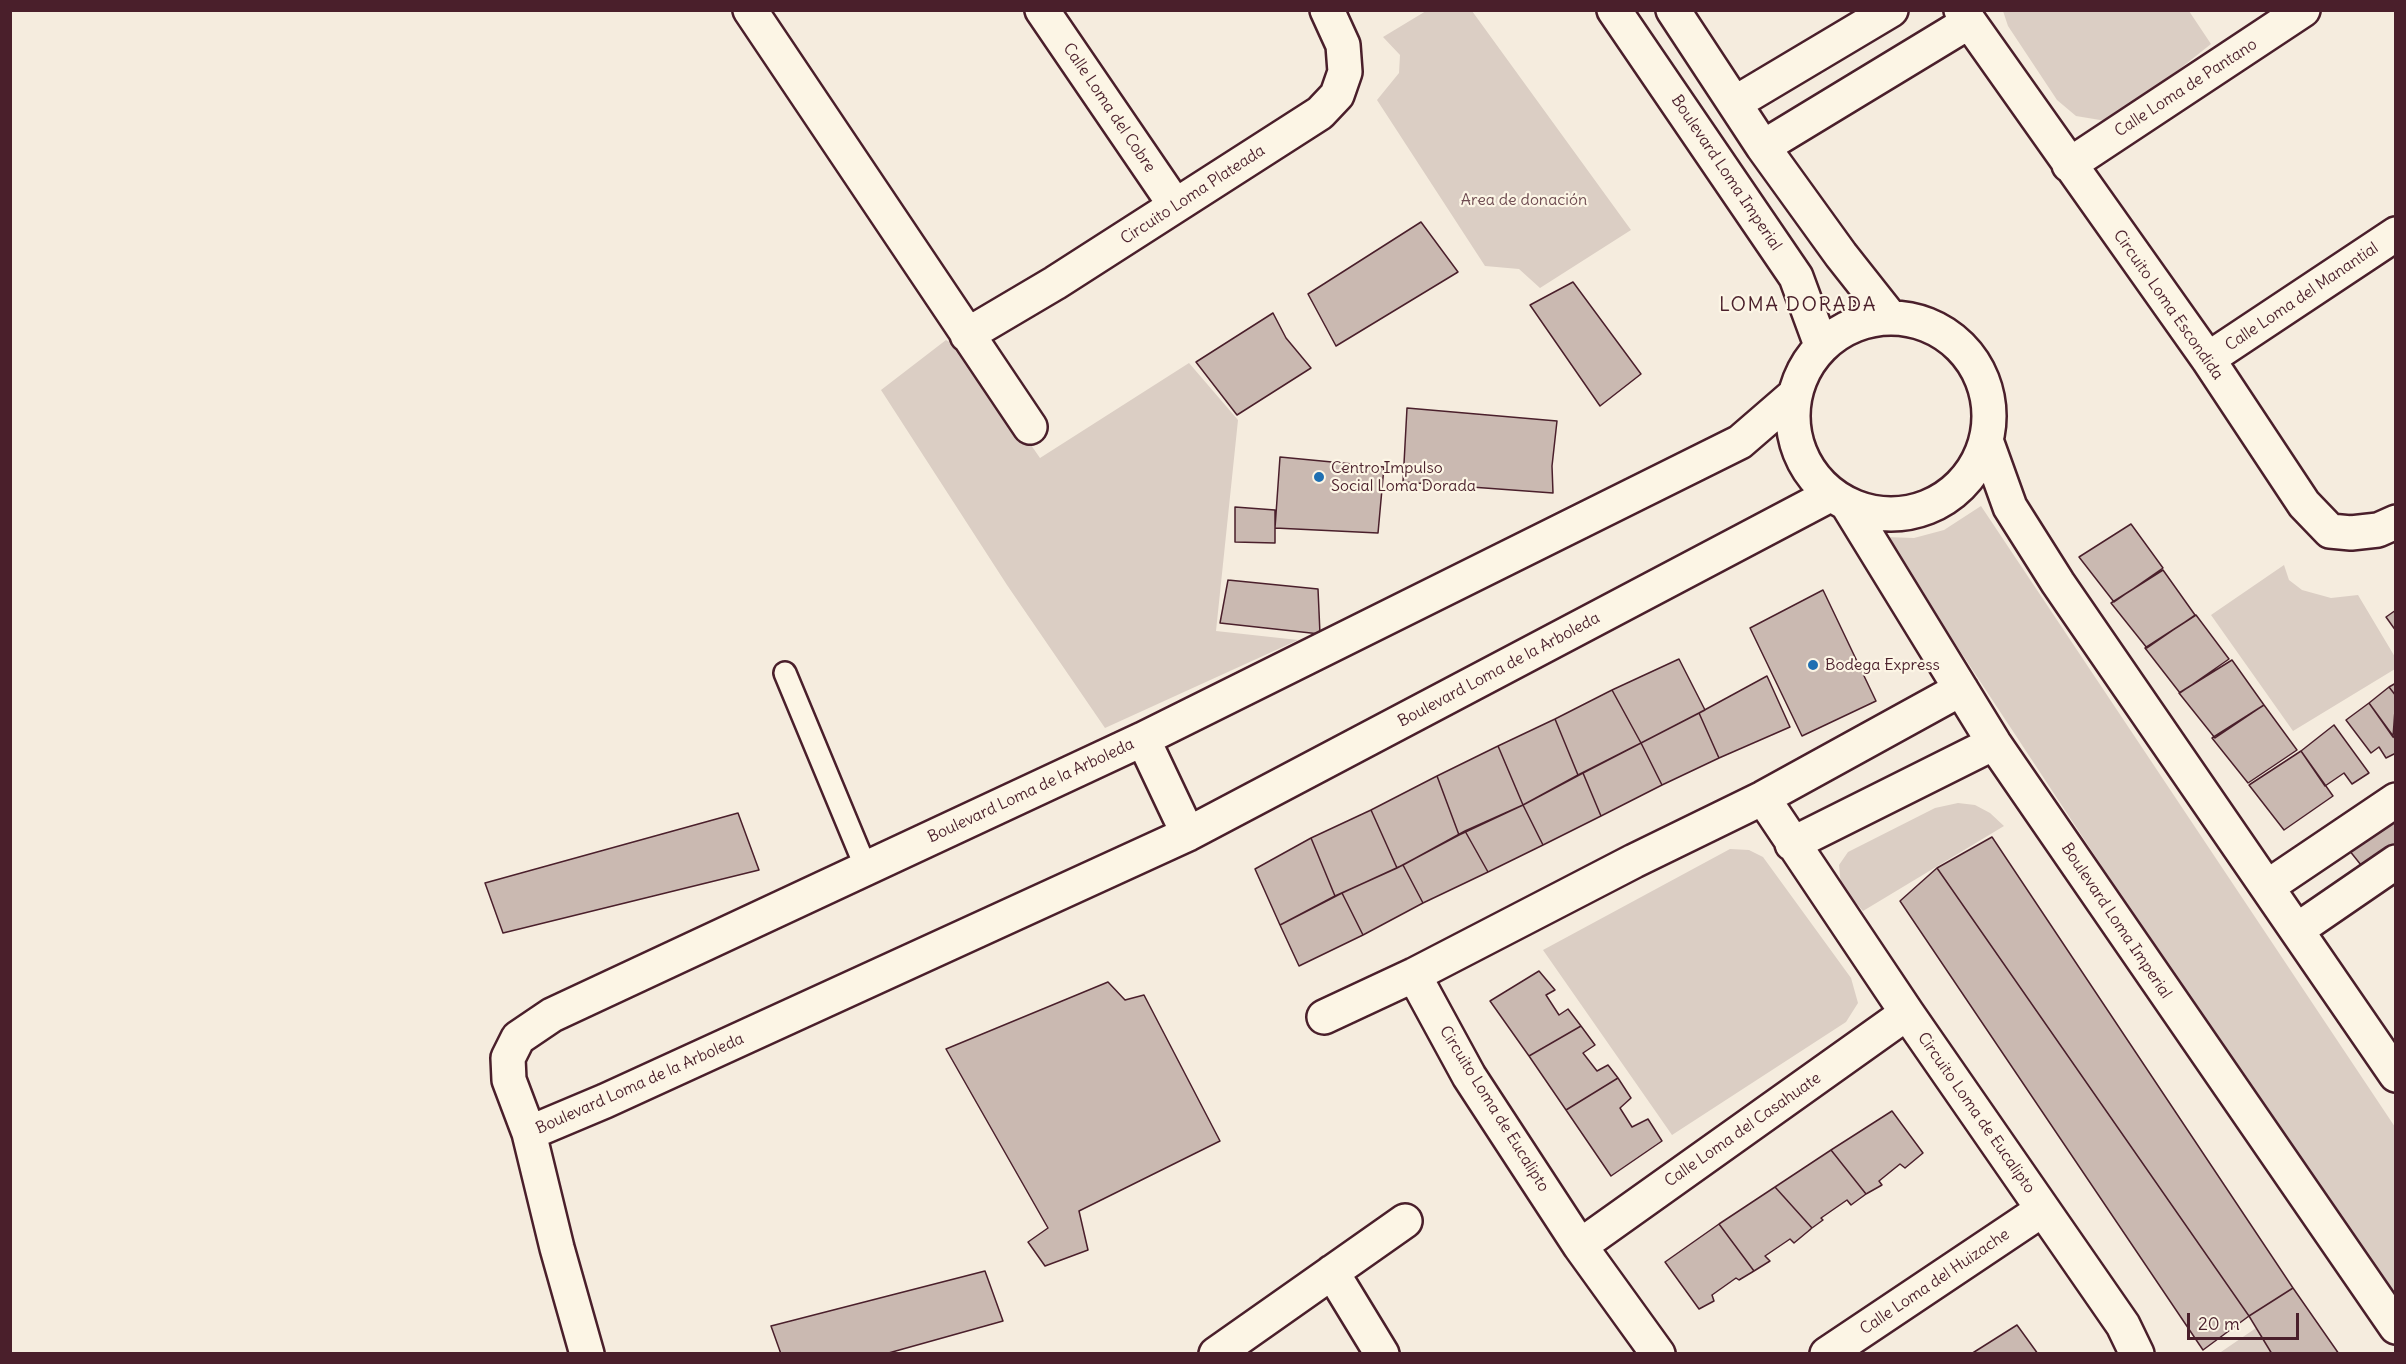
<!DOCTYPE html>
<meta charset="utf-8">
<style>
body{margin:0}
#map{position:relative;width:2406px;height:1364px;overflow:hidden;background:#f5ecde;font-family:Delius,sans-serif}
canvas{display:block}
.frame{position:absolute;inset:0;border:12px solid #4a1f2b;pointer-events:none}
.scale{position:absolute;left:2187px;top:1313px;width:112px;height:27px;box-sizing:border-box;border:3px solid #4a1f2b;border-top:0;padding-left:8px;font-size:18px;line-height:21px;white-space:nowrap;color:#4a1f2b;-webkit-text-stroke:4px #fcf5e5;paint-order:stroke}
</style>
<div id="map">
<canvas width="2406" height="1364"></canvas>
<div class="frame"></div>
<div class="scale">20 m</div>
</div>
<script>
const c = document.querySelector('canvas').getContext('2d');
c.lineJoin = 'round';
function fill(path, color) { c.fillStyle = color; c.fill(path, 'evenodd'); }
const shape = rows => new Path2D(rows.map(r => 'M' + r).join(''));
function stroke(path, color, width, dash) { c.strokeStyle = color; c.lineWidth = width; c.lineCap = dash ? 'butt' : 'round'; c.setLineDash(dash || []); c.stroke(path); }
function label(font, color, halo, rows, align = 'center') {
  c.font = font + ' Delius,sans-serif'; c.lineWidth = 4.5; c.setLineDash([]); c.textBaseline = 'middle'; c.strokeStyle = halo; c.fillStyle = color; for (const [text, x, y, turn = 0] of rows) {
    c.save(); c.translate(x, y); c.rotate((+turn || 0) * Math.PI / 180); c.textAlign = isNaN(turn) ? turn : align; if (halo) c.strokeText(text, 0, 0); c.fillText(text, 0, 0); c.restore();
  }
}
fill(shape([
 [1426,11,1472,11,1631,230,1540,288,1519,269,1485,266,1377,100,1399,73,1400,55,1383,37],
 [2003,11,2189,11,2211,44,2133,106,2106,121,2076,116,2057,100,2008,26],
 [946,340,967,353,1040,458,1189,363,1238,420,1216,631,1298,640,1105,728,1007,585,881,390],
 [1981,506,2395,1127,2395,1300,2377,1284,1885,537,1914,538,1944,530],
 [2284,565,2289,580,2302,590,2331,598,2358,595,2395,657,2395,669,2293,731,2211,615],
 [1958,803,1975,805,1990,813,2004,826,1863,911,1841,886,1839,865,1848,852,1935,808],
 [1730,849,1749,850,1763,857,1851,978,1858,1003,1846,1022,1672,1135,1543,950],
 [2256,1328,2272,1353,2218,1354]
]), '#dbcec4');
const building = shape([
 [1421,222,1458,272,1336,346,1308,294,1421,222],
 [1573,282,1641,374,1600,406,1530,305,1573,282],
 [1273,313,1286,338,1311,368,1237,415,1196,362,1273,313],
 [1407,408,1557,421,1552,466,1553,493,1403,482,1407,408],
 [1280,457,1384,467,1378,533,1275,528,1280,457],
 [1235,507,1275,510,1275,543,1235,542,1235,507],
 [2131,524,2163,568,2114,602,2079,557,2131,524],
 [2163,570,2195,615,2147,648,2111,603,2163,570],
 [1228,580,1318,589,1320,634,1220,623,1228,580],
 [1823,590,1876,701,1802,736,1750,628,1823,590],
 [2396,610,2396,631,2386,617,2396,610],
 [2196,615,2229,659,2180,693,2145,648,2196,615],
 [1679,659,1705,710,1641,743,1612,690,1679,659],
 [2232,660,2264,705,2215,738,2179,693,2232,660],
 [1767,676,1790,727,1719,758,1699,713,1767,676],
 [2396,683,2396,696,2389,687,2396,683],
 [2389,687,2396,696,2393,737,2369,703,2389,687],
 [1612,690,1641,743,1578,775,1555,719,1612,690],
 [2369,703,2396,740,2396,753,2386,758,2379,747,2371,753,2346,720,2369,703],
 [2264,705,2297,750,2248,783,2212,738,2264,705],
 [1699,713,1719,758,1662,785,1641,743,1699,713],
 [1555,719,1578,775,1523,805,1498,746,1555,719],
 [2334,725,2369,773,2352,784,2344,773,2325,786,2301,751,2334,725],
 [1641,743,1662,785,1601,816,1583,773,1641,743],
 [1498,746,1523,805,1459,835,1437,776,1498,746],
 [2301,751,2333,796,2284,830,2249,785,2301,751],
 [1583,773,1601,816,1543,845,1523,805,1583,773],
 [1437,776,1459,835,1397,868,1371,810,1437,776],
 [1523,805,1543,845,1488,872,1465,831,1523,805],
 [1371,810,1397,868,1335,896,1311,838,1371,810],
 [738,813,759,870,503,933,485,883,738,813],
 [2396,820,2396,850,2365,870,2349,850,2396,820],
 [1465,831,1488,872,1423,903,1403,865,1465,831],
 [1992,837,2293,1288,2249,1316,1937,868,1992,837],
 [1311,838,1335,896,1280,925,1255,869,1311,838],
 [1403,865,1423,903,1363,935,1342,893,1403,865],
 [1937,868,2249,1316,2203,1350,1900,901,1937,868],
 [1342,893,1363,935,1299,966,1280,925,1342,893],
 [1539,971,1555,990,1546,995,1559,1015,1568,1009,1581,1026,1529,1056,1490,1001,1539,971],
 [1108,982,1125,1000,1144,995,1220,1141,1079,1211,1088,1250,1045,1266,1028,1242,1048,1228,946,1049,1108,982],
 [1581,1026,1595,1045,1583,1053,1597,1071,1608,1065,1618,1078,1566,1110,1529,1056,1581,1026],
 [1618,1078,1631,1098,1620,1108,1632,1127,1648,1119,1662,1141,1611,1176,1566,1110,1618,1078],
 [1892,1111,1923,1153,1905,1168,1900,1164,1879,1181,1882,1185,1866,1194,1831,1150,1892,1111],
 [1831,1150,1866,1194,1851,1205,1847,1200,1821,1218,1823,1220,1812,1228,1775,1187,1831,1150],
 [1775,1187,1812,1228,1794,1243,1790,1239,1765,1256,1770,1261,1754,1271,1719,1224,1775,1187],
 [1719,1224,1754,1271,1739,1280,1736,1278,1712,1295,1714,1301,1699,1309,1665,1262,1719,1224],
 [985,1271,1003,1321,885,1354,781,1354,771,1326,985,1271],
 [2293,1288,2339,1354,2272,1354,2249,1316,2293,1288],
 [2017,1325,2038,1354,1971,1354,2017,1325]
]);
fill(building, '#cab9b1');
stroke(building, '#4a1f2b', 1.5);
const service = shape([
 [785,673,866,868]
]);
const minor = shape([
 [750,10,1030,427],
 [1042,10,1175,205],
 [1614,10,1796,277,1821,345],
 [1673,10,1763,147,1841,255,1890,317],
 [1961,10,2208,359,2304,504,2330,531,2351,533,2378,530,2396,522],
 [1735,103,1891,10],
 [1763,147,1969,22],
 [2069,165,2303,10],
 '1793 416a98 98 0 1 1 196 0a98 98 0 1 1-196 0Z',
 [967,335,1055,283,1320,113,1337,95,1345,72,1343,45,1327,10],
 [2208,359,2396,234],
 [1987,443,2010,507,2058,583,2396,1075],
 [1849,507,1994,743,2396,1327],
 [1143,739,1188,834],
 [1763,798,1907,1013,2123,1325,2137,1354],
 [1792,844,1994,743],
 [2267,887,2396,800],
 [2297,930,2396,862],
 [1414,975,1469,1076,1580,1246,1658,1354],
 [1324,1017,1414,975,1634,861,1763,798,1961,689],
 [529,1133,605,1101,1188,834,1830,495],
 [1580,1246,1907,1013],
 [1332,1272,1382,1354],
 [587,1354,557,1248,529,1133,509,1080,508,1058,518,1038,552,1015,1143,739,1740,442,1792,397],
 [1216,1354,1405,1221],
 [1827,1354,2042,1210]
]);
stroke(service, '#4a1f2b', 26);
stroke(minor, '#4a1f2b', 38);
stroke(service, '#fcf5e5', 21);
stroke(minor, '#fcf5e5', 33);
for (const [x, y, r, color] of [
 [1319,477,6,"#1f6fb2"],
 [1813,665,6,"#1f6fb2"]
]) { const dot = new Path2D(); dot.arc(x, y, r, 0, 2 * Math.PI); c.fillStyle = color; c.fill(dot); stroke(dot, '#fcf5e5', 2); }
label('16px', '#4a1f2b', '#fcf5e5', [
 ["Calle Loma de Pantano",2186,88,-33],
 ["Calle Loma del Cobre",1109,108,56],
 ["Boulevard Loma Imperial",1726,173,56],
 ["Circuito Loma Plateada",1193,195,-33],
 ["Calle Loma del Manantial",2302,297,-34],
 ["Circuito Loma Escondida",2168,305,55],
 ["Boulevard Loma de la Arboleda",1499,670,-28],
 ["Boulevard Loma de la Arboleda",1031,791,-25],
 ["Boulevard Loma Imperial",2116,921,56],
 ["Boulevard Loma de la Arboleda",640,1084,-24],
 ["Circuito Loma de Eucalipto",1494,1109,58],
 ["Circuito Loma de Eucalipto",1976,1113,55],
 ["Calle Loma del Casahuate",1743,1130,-35],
 ["Calle Loma del Huizache",1935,1282,-34]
]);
label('16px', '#6e4b51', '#fcf5e5', [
 ["Area de donación",1524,200]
]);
label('16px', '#4a1f2b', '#fcf5e5', [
 ["Centro Impulso",1331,468],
 ["Social Loma Dorada",1331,486],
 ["Bodega Express",1825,665]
], 'left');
c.letterSpacing = '1.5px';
label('20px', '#4a1f2b', '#fcf5e5', [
 ["LOMA DORADA",1798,305]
]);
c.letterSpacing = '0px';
</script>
